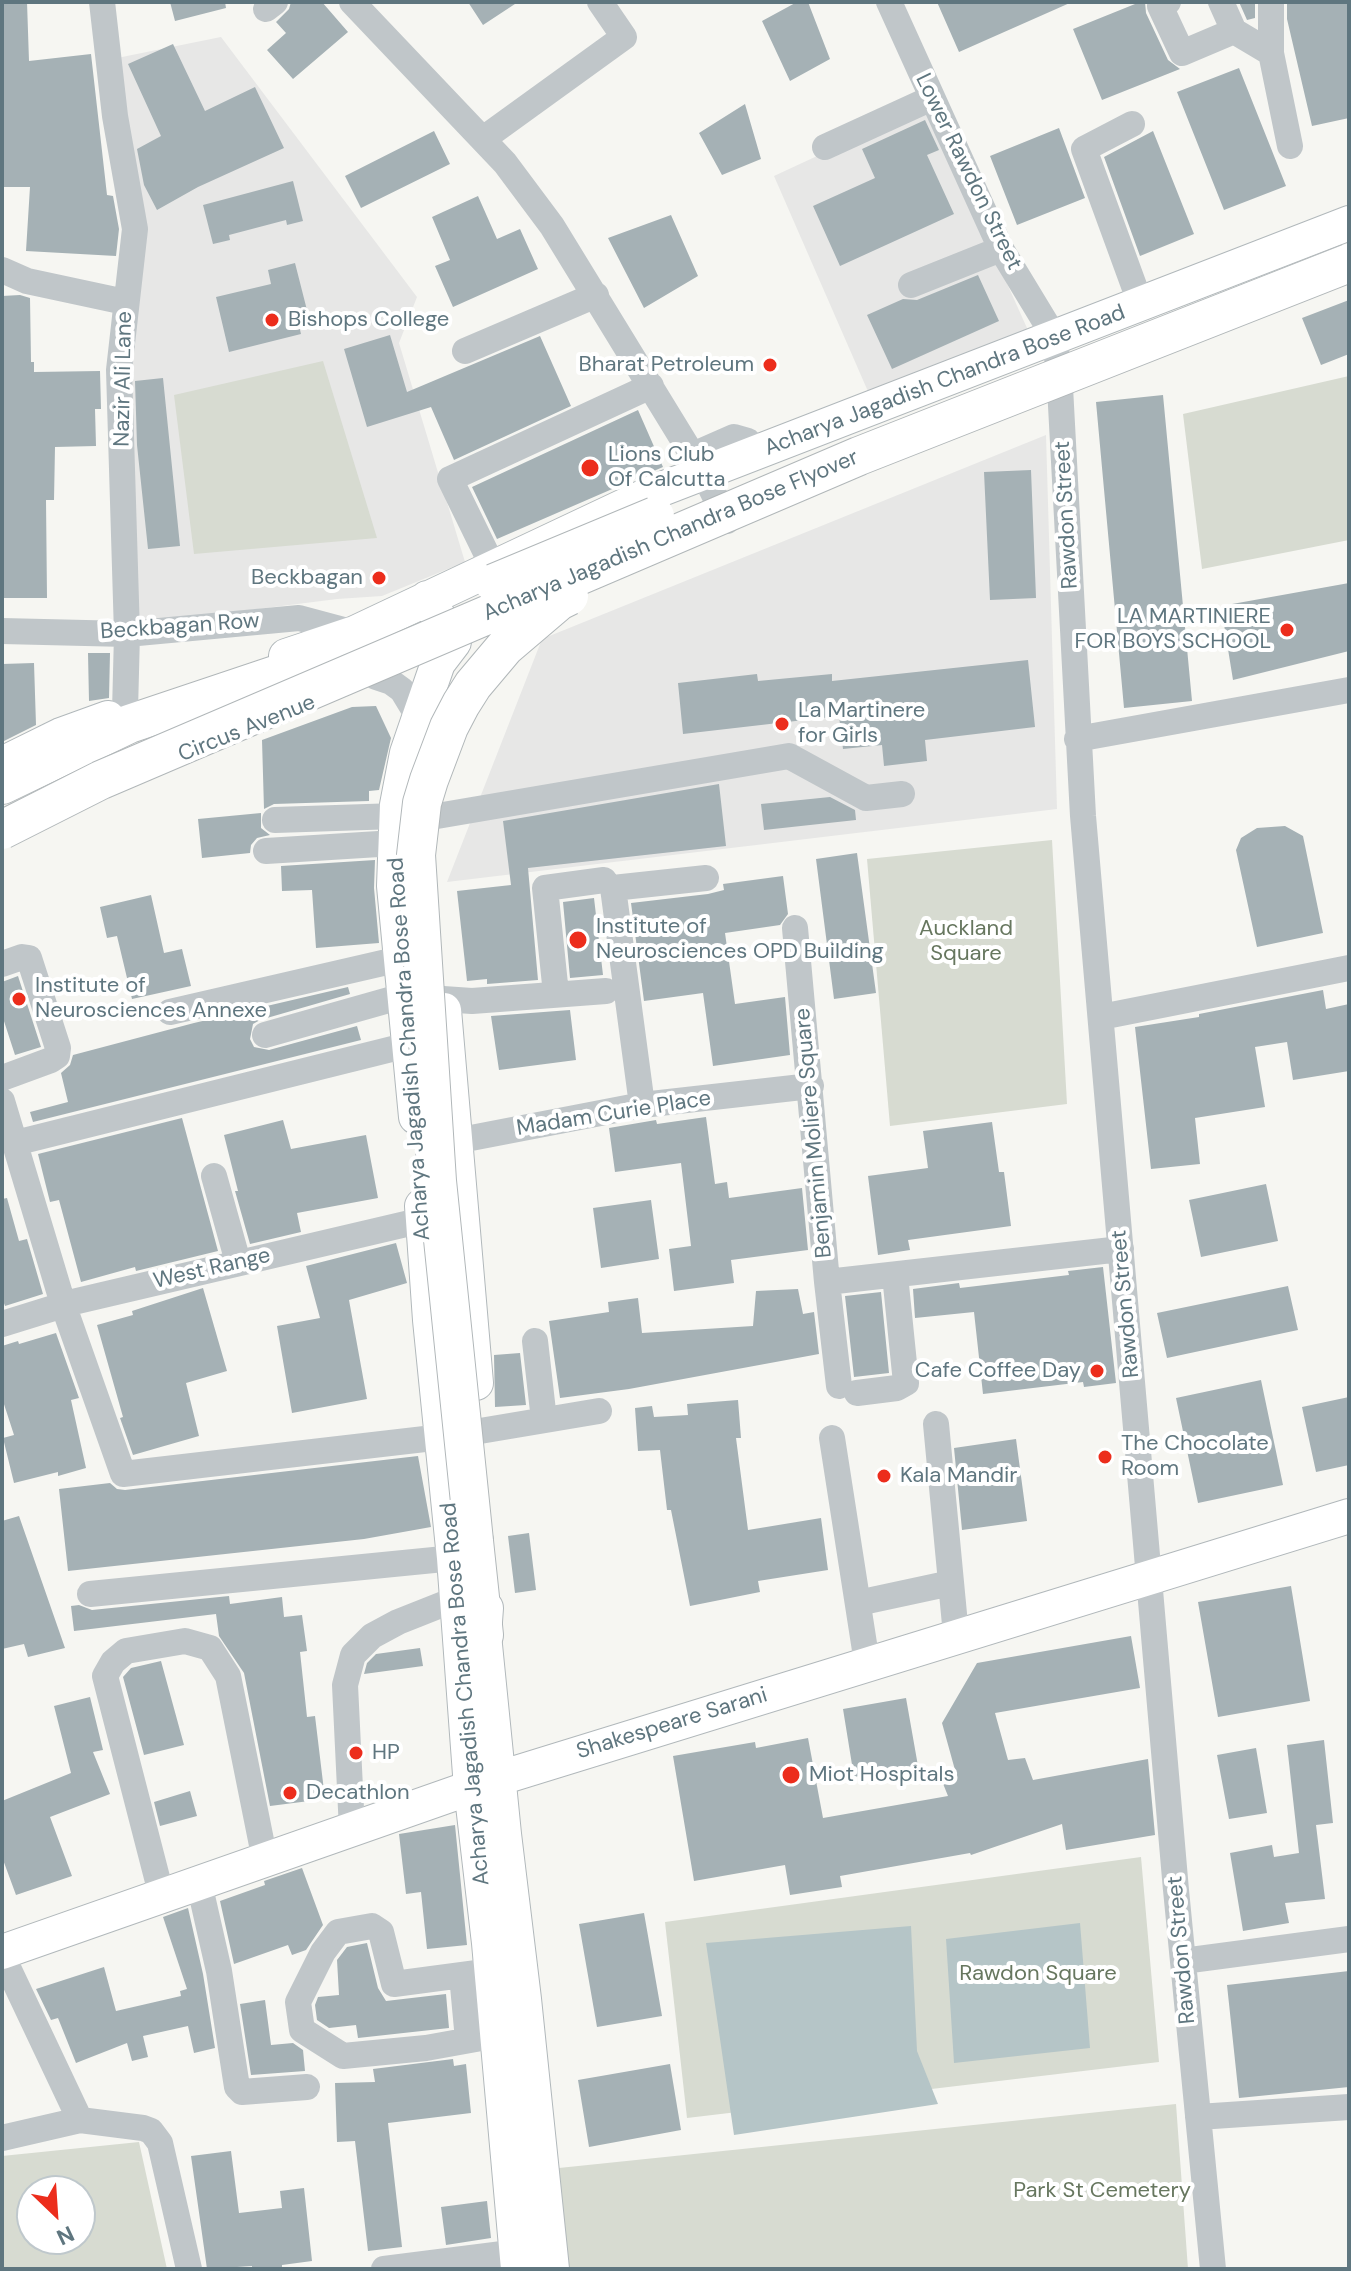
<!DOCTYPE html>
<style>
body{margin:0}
#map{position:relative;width:1351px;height:2271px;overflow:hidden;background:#f6f6f2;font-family:"DM Sans",sans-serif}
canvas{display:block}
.frame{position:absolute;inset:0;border:4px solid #5f767f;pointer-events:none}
.north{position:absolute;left:16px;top:2175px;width:80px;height:80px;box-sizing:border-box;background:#fff;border:2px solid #bfc8cc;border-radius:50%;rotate:155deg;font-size:22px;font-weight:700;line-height:32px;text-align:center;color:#5f767f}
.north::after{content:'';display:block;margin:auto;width:28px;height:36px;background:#ec2d1c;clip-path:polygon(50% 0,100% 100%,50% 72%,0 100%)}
</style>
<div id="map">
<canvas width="1351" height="2271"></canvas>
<div class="frame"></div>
<div class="north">N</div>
</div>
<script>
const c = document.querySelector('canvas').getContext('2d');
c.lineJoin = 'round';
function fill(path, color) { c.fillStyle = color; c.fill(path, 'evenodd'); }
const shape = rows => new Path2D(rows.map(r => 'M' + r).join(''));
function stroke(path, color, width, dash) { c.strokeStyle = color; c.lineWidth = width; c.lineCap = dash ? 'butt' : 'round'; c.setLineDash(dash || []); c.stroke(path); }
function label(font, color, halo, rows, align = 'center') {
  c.font = font + ' "DM Sans",sans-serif'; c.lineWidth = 8; c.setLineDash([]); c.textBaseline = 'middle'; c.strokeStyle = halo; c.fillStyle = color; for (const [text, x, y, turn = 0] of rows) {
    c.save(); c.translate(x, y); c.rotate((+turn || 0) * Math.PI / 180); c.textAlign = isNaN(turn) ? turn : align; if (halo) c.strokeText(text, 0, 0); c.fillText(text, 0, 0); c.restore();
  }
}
fill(shape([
 [221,37,417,297,399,343,465,562,382,596,337,599,139,624,117,58],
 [927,105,1031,337,870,396,774,176],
 [1046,435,1057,809,447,882,542,639]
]), '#e7e7e6');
fill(shape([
 [323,361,377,538,194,554,174,395],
 [1349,376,1349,540,1202,569,1183,414],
 [1052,840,1067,1104,890,1126,867,859],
 [1141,1857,1159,2062,687,2118,665,1922],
 [1176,2104,1188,2269,539,2269,530,2171],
 [139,2142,167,2269,2,2269,2,2156],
 [80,2191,80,2239,32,2239,32,2191]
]), '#d7dbd1');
fill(shape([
 [1080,1923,1090,2048,954,2063,946,1939],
 [911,1926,917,2051,938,2104,734,2135,706,1943]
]), '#b5c5c7');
fill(shape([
 [2,2,27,2,29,61,91,54,107,195,113,196,119,229,116,256,26,251,30,187,2,187],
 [170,2,225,2,226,8,175,21],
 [291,2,322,2,348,32,293,79,267,50,286,33,276,22,289,9],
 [468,2,518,2,483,25],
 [797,2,808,2,830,59,790,81,762,21],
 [937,2,1072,2,959,52],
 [1140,2,1145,2,1146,13,1168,60,1180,69,1102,100,1073,29],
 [1239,2,1255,2,1255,18,1247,20],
 [1287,2,1349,2,1349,118,1312,126,1287,19],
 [173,44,205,111,255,87,284,148,198,187,157,210,144,185,137,149,161,136,128,64],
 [1239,68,1286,186,1224,210,1177,92],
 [745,104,761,159,722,175,699,133],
 [925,120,939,150,927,155,954,214,840,266,813,206,875,178,862,149],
 [1059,128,1085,198,1017,225,990,156],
 [434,131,450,164,361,208,345,176],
 [1153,131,1194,234,1140,256,1104,157],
 [293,181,303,221,287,225,286,220,229,235,230,240,213,244,203,205],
 [478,196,497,239,520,229,538,269,453,307,435,266,450,260,432,217],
 [671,215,698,276,644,308,608,238],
 [295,263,309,318,298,321,301,334,229,352,216,297,271,284,268,270],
 [978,275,999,321,892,369,867,315,903,299,917,300],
 [20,295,30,298,31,362,34,362,34,372,100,371,101,409,95,409,96,446,55,447,54,500,46,500,47,598,2,598,2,296],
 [1349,300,1349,354,1321,365,1302,318],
 [390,335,407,392,540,336,571,406,454,460,431,407,367,427,344,349],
 [163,378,180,546,148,549,137,445,135,381],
 [1163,395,1192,701,1124,708,1096,402],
 [638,410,663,467,497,539,472,487],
 [1031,470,1036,598,990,600,984,472],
 [1349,583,1349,651,1233,680,1221,606],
 [88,653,110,653,109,698,89,701],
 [1028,660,1035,727,925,740,927,761,884,766,882,745,843,749,839,716,683,734,678,683,757,674,758,681,832,674,832,681],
 [34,663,36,725,2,742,2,664],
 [376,706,391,738,379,790,369,791,369,801,274,804,264,809,262,740,352,707],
 [719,784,726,846,528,868,538,980,487,984,487,979,467,981,457,891,511,885,503,821],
 [830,797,855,810,856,820,764,830,761,804],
 [261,813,261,828,270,835,257,838,251,845,250,853,202,858,198,819],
 [1285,826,1303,836,1323,933,1257,947,1236,850,1241,838,1257,828],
 [857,853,876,993,834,999,816,859],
 [375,860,374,888,379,943,316,948,312,890,282,891,281,866],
 [783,876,788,914,780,925,725,933,735,1004,785,997,790,1055,713,1066,703,993,644,1001,631,903,708,894,724,890,723,884],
 [151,895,164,953,182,949,191,986,132,999,117,936,107,938,100,907],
 [594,898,603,975,570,978,563,902],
 [18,976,41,1047,15,1055,2,1015,2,982],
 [348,987,350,994,260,1020,253,1024,250,1039,254,1047,269,1050,357,1026,361,1040,33,1122,30,1112,68,1102,61,1073,70,1065,73,1055,194,1023],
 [1323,990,1326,1009,1349,1004,1349,1071,1293,1080,1287,1042,1255,1047,1265,1107,1195,1118,1200,1164,1151,1169,1135,1027,1199,1017,1199,1014],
 [570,1010,576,1060,499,1070,491,1016],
 [706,1117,715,1184,727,1182,729,1198,802,1188,808,1250,731,1260,734,1283,674,1291,669,1249,691,1246,681,1163,615,1172,609,1128,656,1120,657,1124],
 [182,1118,218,1251,136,1271,135,1267,81,1282,59,1200,50,1202,38,1154],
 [283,1120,291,1149,366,1135,378,1198,297,1213,301,1232,250,1244,235,1191,238,1191,224,1135],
 [992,1122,999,1172,1004,1172,1011,1226,908,1240,910,1250,878,1255,868,1176,928,1168,923,1131],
 [1266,1184,1278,1241,1201,1257,1189,1200],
 [7,1198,19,1241,27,1239,43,1294,5,1306,2,1298,2,1199],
 [651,1200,659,1259,601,1268,593,1208],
 [396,1243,407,1283,349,1300,367,1399,292,1413,277,1326,320,1318,306,1266],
 [1103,1267,1116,1383,1084,1387,1083,1382,983,1394,974,1312,915,1318,913,1289,959,1283,960,1288,1069,1275,1068,1271],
 [1288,1286,1298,1330,1167,1358,1157,1313],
 [203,1288,227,1371,186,1383,199,1436,133,1455,120,1418,123,1417,97,1325,133,1315,132,1311],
 [798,1289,803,1314,814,1312,819,1354,629,1389,560,1398,549,1321,609,1312,608,1302,638,1298,642,1333,753,1326,756,1291],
 [881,1292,889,1373,854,1377,845,1296],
 [56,1333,79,1398,71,1400,86,1468,58,1476,58,1472,14,1483,3,1438,14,1435,2,1398,2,1346,18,1341,19,1344],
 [520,1353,526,1405,495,1407,494,1355],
 [1261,1380,1283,1485,1198,1503,1176,1398],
 [1349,1397,1349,1465,1316,1472,1302,1407],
 [738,1400,741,1438,736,1438,748,1530,821,1518,828,1570,758,1581,760,1592,690,1606,671,1510,667,1510,660,1450,638,1451,635,1408,652,1406,654,1417,688,1415,687,1404],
 [1016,1439,1027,1521,962,1530,954,1448],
 [418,1456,431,1527,364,1539,68,1571,59,1489,110,1483,117,1489,125,1490],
 [19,1516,65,1648,28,1657,24,1644,2,1649,2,1521],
 [529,1533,536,1590,515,1593,508,1536],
 [1291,1586,1310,1701,1218,1717,1198,1602],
 [229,1596,230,1604,282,1597,284,1617,302,1615,307,1651,300,1652,307,1717,315,1716,325,1799,270,1806,244,1673,219,1636,216,1614,74,1631,71,1606,79,1605,92,1610],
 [1131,1636,1140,1688,995,1713,1008,1760,1025,1758,1033,1780,1148,1759,1155,1835,1066,1850,1062,1824,971,1855,970,1853,840,1876,842,1887,790,1895,785,1865,694,1881,673,1756,755,1742,756,1748,808,1738,823,1818,948,1796,940,1776,955,1770,942,1723,977,1663],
 [420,1648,423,1666,364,1674,367,1663,376,1654],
 [161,1661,184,1745,144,1755,123,1677,131,1668],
 [90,1697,103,1750,93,1752,110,1794,50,1817,72,1876,16,1895,2,1857,2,1801,71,1773,54,1706],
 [906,1698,918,1766,854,1777,843,1709],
 [1324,1740,1333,1823,1316,1825,1325,1899,1285,1903,1289,1923,1243,1931,1230,1853,1272,1845,1274,1857,1299,1853,1287,1745],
 [1256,1748,1267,1813,1229,1819,1217,1755],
 [190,1791,197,1816,160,1826,154,1802],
 [455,1825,467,1945,427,1949,421,1892,406,1894,399,1834],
 [302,1868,323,1925,306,1950,292,1955,288,1945,234,1964,220,1901,265,1885,264,1881],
 [188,1908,203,1974,215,2048,194,2053,188,2026,143,2036,148,2057,132,2061,127,2043,76,2063,58,2018,51,2020,36,1989,104,1967,116,2011,181,1996,180,1991,187,1989,163,1917],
 [644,1913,662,2016,597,2027,579,1924],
 [367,1943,378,1988,386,2001,446,1994,449,2028,358,2038,356,2025,329,2028,317,2020,315,2005,318,1997,339,1995,337,1960,347,1947],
 [1349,1971,1349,2087,1239,2098,1227,1985],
 [265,2000,271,2045,293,2043,303,2050,305,2071,251,2075,240,2004],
 [453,2059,454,2066,466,2064,471,2113,388,2123,402,2247,368,2251,355,2141,337,2142,335,2083,375,2082,373,2069],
 [670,2064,681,2130,589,2147,578,2080],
 [231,2151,239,2213,282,2208,280,2191,304,2188,312,2261,282,2265,282,2269,252,2269,252,2266,207,2269,191,2156],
 [487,2201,491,2238,446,2245,441,2207]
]), '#a5b1b5');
const major = shape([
 [286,656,355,633,654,492,1349,223],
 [2,764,61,735,108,718],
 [444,1010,476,1383],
 [416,1117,394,886,397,805,407,753,419,718,438,663,454,642,427,598],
 [422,1206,430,1320,454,1558,471,1788,489,1943,518,2269],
 [486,1608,484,1635,504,1834,524,1999,552,2269],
 [2,1952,487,1782,1349,1516]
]);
const highway = shape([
 [2,785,129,724,323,659],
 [474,1541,484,1635]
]);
stroke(major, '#b1b8bb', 36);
stroke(highway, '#b1b7b9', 40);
stroke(shape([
 [102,2,115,116,135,229,119,370,127,634,125,711],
 [352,2,505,163,552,226,704,474,727,521],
 [889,2,1001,249,1055,338,1060,387,1083,816,1176,1890,1213,2269],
 [1168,2,1160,6,1182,53,1234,31],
 [1221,2,1234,31,1271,53,1290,146],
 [1271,2,1271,53],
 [266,9,275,2],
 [1132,124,1084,149,1141,305],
 [483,139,624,37,600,2],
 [825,147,932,98],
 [2,270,27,281,125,302],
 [911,285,1001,249],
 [465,351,596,295],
 [693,455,734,437,748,441,756,453],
 [493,567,450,479,651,386],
 [2,631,127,634,299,618,355,633,376,677,391,682,402,690,419,718],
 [1077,739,1349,690],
 [437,816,789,756,866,798,902,794],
 [275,820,397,816],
 [266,851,395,843],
 [795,928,827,1282,1121,1249],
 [2,964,22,957,29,958,58,1048,57,1056,51,1060,2,1078],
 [556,994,545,888,604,880],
 [443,999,472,1001,606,991],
 [170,1012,400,959],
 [1101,1017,1349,968],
 [265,1035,403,996],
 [2,1101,63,1304,123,1474,442,1437],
 [642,1105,613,888,706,878],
 [15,1143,408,1045],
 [440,1144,642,1105,811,1086],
 [214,1176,238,1262],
 [827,1282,839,1386],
 [2,1324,73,1302,423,1220],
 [535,1341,544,1420],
 [857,1393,897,1388,906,1383,895,1275],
 [936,1424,956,1635],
 [480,1431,599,1411],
 [832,1438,867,1663],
 [90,1594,454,1558],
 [858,1603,951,1583],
 [352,1830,345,1685,353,1655,372,1636,398,1622,456,1599],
 [199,1883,219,1971,237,2087,242,2092,307,2087],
 [162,1897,105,1676,113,1662,126,1651,185,1641,210,1648,228,1676,265,1860],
 [2,1955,80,2120,143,2128,151,2131,160,2143,189,2269],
 [1183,1961,1349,1939],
 [492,1971,394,1984,381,1932,372,1926,338,1932,323,1952,298,2002,302,2030,343,2056,426,2048,498,2035],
 [462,1975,468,2040],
 [1198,2117,1349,2107],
 [2,2138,80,2120],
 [384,2269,534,2250]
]), '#c0c6c9', 26);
stroke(major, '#fff', 34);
stroke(highway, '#fff', 38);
const highwayBridge = shape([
 [494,583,655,516],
 [2,830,101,780,859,456,1349,263],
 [474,1541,437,1181,416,855,422,803,429,780,449,727,461,704,473,685,505,647,559,601,569,596]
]);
stroke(highwayBridge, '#b1b7b9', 40, []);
stroke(highwayBridge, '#fff', 38);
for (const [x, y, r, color] of [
 [272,320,8,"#ec2d1c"],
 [770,365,8,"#ec2d1c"],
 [590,468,10,"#ec2d1c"],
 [379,578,8,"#ec2d1c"],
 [1287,630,8,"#ec2d1c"],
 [782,724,8,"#ec2d1c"],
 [578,940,10,"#ec2d1c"],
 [19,999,8,"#ec2d1c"],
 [1097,1371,8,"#ec2d1c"],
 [1105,1457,8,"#ec2d1c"],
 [884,1476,8,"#ec2d1c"],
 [356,1753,8,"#ec2d1c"],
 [791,1775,10,"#ec2d1c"],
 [290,1793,8,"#ec2d1c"]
]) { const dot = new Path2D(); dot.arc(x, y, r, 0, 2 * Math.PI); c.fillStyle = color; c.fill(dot); stroke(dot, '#fff', 3); }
label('22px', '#5f767f', '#fff', [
 ["Lower Rawdon Street",968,172,64],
 ["Nazir Ali Lane",124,379,-89],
 ["Acharya Jagadish Chandra Bose Road",945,381,-21],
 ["Rawdon Street",1067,515,-93],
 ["Acharya Jagadish Chandra Bose Flyover",671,536,-23],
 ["Beckbagan Row",180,627,-4],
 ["Circus Avenue",247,729,-22],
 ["Acharya Jagadish Chandra Bose Road",410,1049,-94],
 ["Madam Curie Place",614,1114,-9],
 ["Benjamin Moliere Square",814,1133,-95],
 ["West Range",212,1269,-13],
 ["Rawdon Street",1126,1304,-95],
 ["Acharya Jagadish Chandra Bose Road",466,1694,-95],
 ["Shakespeare Sarani",672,1724,-17],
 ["Rawdon Street",1182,1950,-95]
]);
label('22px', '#5f767f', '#fff', [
 ["Bishops College",288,320],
 ["Bharat Petroleum",754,365,"right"],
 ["Lions Club",608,455],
 ["Of Calcutta",608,480],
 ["Beckbagan",363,578,"right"],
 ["LA MARTINIERE",1271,617,"right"],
 ["FOR BOYS SCHOOL",1271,642,"right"],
 ["La Martinere",798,711],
 ["for Girls",798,736],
 ["Institute of",596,927],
 ["Neurosciences OPD Building",596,952],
 ["Institute of",35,986],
 ["Neurosciences Annexe",35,1011],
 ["Cafe Coffee Day",1081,1371,"right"],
 ["The Chocolate",1121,1444],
 ["Room",1121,1469],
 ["Kala Mandir",900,1476],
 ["HP",372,1753],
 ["Miot Hospitals",809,1775],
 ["Decathlon",306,1793]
], 'left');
label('22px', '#67775f', '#fff', [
 ["Auckland",966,929],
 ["Square",966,954],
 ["Rawdon Square",1038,1974],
 ["Park St Cemetery",1102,2191]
]);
</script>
